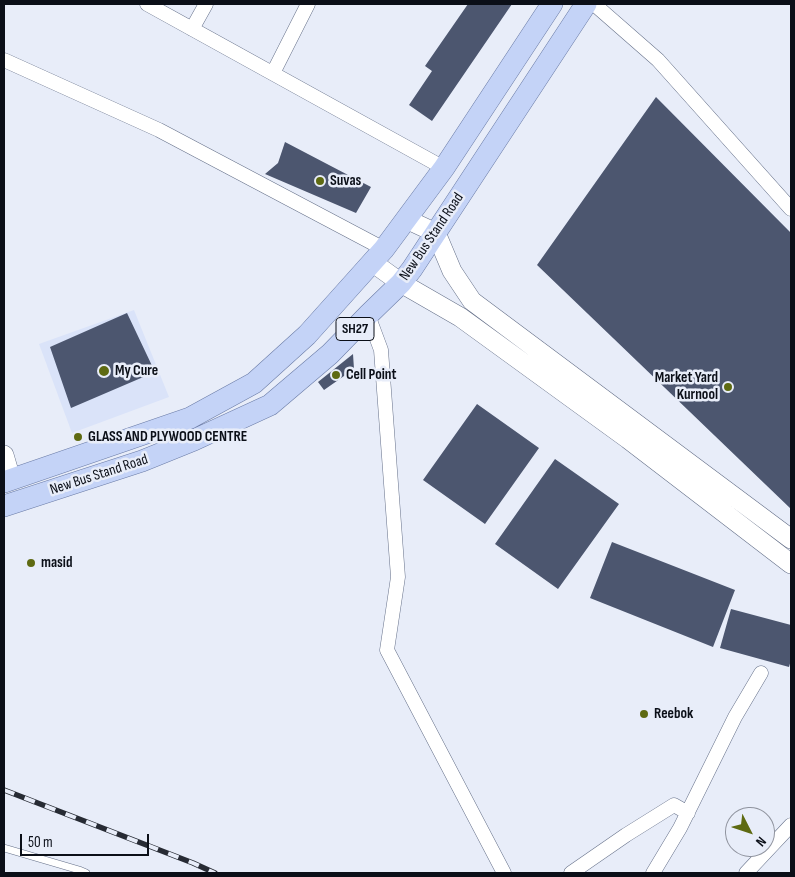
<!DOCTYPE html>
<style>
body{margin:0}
#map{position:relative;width:795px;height:877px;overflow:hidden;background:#e8edf9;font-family:"Sofia Sans Condensed",sans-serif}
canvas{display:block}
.frame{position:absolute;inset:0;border:5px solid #0b0f18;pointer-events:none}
.north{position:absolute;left:725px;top:807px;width:50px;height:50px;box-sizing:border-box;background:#e8edf9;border:1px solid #90949f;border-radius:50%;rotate:131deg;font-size:14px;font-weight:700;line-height:20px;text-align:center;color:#0b0f18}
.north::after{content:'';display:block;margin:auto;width:18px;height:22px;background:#5e6a12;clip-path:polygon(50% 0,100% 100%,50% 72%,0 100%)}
.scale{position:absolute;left:20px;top:834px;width:129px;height:22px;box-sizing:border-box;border:2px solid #0b0f18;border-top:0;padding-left:6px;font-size:15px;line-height:18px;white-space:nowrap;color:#0b0f18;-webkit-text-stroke:4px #e8edf9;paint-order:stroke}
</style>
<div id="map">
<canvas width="795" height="877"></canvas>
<div class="frame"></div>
<div class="north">N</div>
<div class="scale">50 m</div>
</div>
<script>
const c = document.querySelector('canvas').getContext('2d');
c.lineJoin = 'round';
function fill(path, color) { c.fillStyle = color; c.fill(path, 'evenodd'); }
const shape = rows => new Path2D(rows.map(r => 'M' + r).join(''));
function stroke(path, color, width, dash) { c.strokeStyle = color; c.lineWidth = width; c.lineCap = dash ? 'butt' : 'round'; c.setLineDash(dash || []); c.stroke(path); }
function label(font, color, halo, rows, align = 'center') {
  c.font = font + ' "Sofia Sans Condensed",sans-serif'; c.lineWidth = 5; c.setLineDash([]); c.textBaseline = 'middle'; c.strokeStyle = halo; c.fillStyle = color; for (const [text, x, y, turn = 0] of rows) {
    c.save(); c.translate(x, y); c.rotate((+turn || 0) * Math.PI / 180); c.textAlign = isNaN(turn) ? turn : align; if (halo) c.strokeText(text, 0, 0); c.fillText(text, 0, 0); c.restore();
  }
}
fill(shape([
 [134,310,169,397,72,433,39,344]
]), '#dae3f9');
fill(shape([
 [468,4,512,4,432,121,409,105,432,71,425,66],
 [656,97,791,233,791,509,537,265],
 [285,142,371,187,356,213,265,174,278,163],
 [127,313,155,372,71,408,50,347],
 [353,354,354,369,324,390,318,382],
 [477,404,539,448,485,524,423,480],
 [555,459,619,504,558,589,495,544],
 [612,542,735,590,713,647,590,598],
 [731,609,791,625,791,660,789,667,720,648]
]), '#4c566f');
const service = shape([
 [4,848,79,870,86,873]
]);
const minor = shape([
 [147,4,444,168],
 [594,4,658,60,791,209],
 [192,29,206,4],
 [4,60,159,130,384,249],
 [273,73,308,4],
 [368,315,381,350,398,577,387,650,504,873],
 [571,873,626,835,674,805,688,813],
 [653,873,680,828,735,717,761,673],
 [746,873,791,825]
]);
const secondary = shape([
 [406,219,436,233,452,271,472,301,791,539],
 [372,262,401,283,460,317,628,439,791,564],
 [4,455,11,479]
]);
const primary = shape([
 [4,482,190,418,254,383,307,335,384,249,444,168,552,4],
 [4,506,142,461,194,440,270,405,330,354,368,315,401,283,412,269,586,4]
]);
stroke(service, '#657089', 8);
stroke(minor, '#657089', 15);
stroke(secondary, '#657089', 20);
stroke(primary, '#6a7ba6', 22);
stroke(service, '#fff', 7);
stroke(minor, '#fff', 14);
stroke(secondary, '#fff', 19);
stroke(primary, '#c4d3f7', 21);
const rail = shape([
 [4,790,193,863,215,873]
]);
stroke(rail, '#272b34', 5.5);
stroke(rail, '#e8edf9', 4, [11]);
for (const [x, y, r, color] of [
 [320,181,5,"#5e6a12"],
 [104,371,6,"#5e6a12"],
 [336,375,5,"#5e6a12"],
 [728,387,5,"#5e6a12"],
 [78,437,5,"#5e6a12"],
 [31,563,5,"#5e6a12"],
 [644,714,5,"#5e6a12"]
]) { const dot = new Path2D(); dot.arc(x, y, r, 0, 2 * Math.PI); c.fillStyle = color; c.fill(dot); stroke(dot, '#e8edf9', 2); }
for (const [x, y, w] of [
 [355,329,38]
]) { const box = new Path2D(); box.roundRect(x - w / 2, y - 11.5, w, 23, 4); c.fillStyle = '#e8edf9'; c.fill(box); stroke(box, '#0b0f18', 1); }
label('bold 14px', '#0b0f18', null, [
 ["SH27",355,329]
]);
label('bold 15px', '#0b0f18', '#e8edf9', [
 ["Suvas",330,181],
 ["My Cure",115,371],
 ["Cell Point",346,375],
 ["Market Yard",718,378,"right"],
 ["Kurnool",718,395,"right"],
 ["GLASS AND PLYWOOD CENTRE",88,437],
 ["masid",41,563],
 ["Reebok",654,714]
], 'left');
label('15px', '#0b0f18', '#e8edf9', [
 ["New Bus Stand Road",432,237,-56],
 ["New Bus Stand Road",99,475,-18]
]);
</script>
